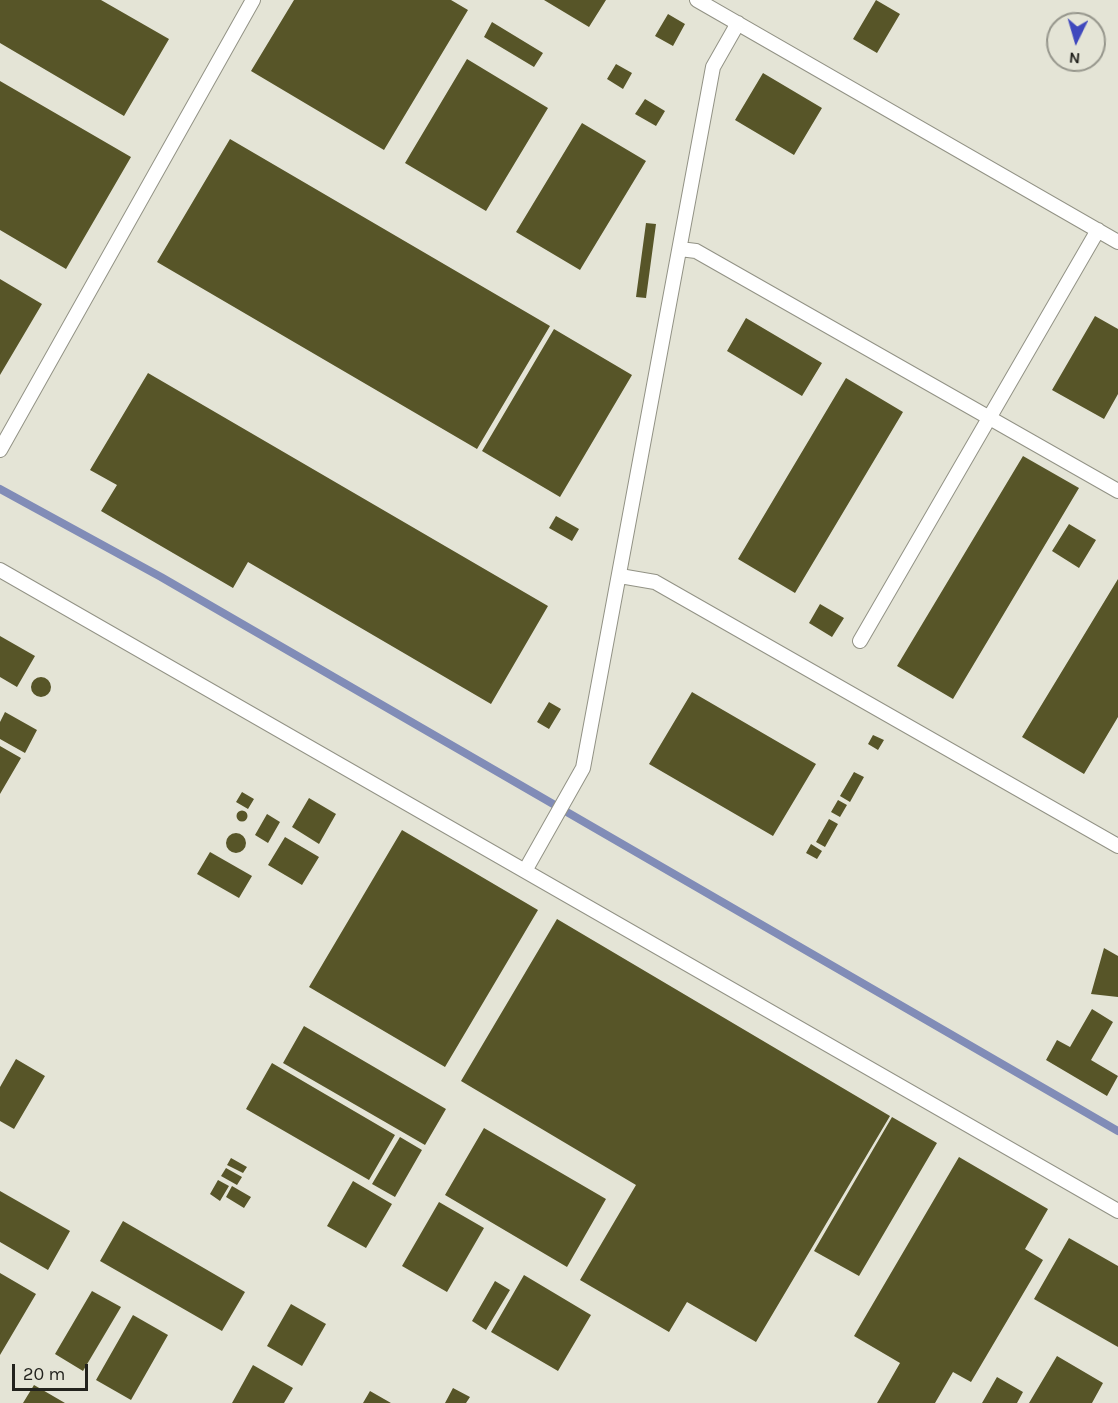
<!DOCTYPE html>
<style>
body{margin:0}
#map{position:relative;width:1118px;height:1403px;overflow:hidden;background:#e4e4d6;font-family:Karla,sans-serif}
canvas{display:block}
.north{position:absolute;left:1046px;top:12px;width:60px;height:60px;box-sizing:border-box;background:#e4e4d6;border:2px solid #96968c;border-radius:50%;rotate:185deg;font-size:16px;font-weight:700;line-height:24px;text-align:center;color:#22221d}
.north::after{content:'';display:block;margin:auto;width:21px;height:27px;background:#3f48bd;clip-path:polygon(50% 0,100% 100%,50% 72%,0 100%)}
.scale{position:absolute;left:12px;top:1364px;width:76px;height:27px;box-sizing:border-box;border:3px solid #22221d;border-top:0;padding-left:8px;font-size:18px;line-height:21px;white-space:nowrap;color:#22221d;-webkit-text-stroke:4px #e4e4d6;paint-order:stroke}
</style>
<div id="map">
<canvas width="1118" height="1403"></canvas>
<div class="north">N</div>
<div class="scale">20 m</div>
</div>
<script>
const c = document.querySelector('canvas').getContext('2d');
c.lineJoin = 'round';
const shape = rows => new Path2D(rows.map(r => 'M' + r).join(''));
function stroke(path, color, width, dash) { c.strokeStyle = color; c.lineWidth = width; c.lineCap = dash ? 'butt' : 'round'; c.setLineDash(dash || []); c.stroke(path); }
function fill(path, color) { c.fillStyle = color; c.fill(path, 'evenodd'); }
stroke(shape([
 [0,489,161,577,1118,1131]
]), '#818cb7', 8);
fill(shape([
 [0,0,101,0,169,39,124,116,0,43],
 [294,0,451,0,468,10,384,150,251,71],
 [544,0,606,0,589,27],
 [876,0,900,14,877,53,853,39],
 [668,14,685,24,673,46,655,36],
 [492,22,543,53,534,67,484,37],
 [467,59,548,108,486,211,405,163],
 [616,64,632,73,623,89,607,79],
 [763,73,822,108,794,155,735,120],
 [0,81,131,157,66,269,0,230],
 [645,99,665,111,656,126,635,114],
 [582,123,646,161,580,270,516,232],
 [230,139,550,326,477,449,157,262],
 [646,223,656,224,646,298,636,297],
 [0,279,42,304,0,375],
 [1095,316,1118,329,1118,394,1104,419,1052,390],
 [746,318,822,363,802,396,727,351],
 [554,329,632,375,560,497,482,451],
 [148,373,548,606,491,704,248,562,233,588,101,511,117,485,90,470],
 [846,378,903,412,795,593,738,559],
 [1023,456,1079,488,953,699,897,666],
 [556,516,579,529,572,541,549,528],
 [1069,524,1096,540,1079,568,1052,551],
 [1118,579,1118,717,1084,774,1022,737],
 [820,604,844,618,832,637,809,623],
 [0,636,35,656,17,687,0,677],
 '31 687a10 10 0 1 1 20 0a10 10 0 1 1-20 0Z',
 [692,692,816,764,773,836,649,764],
 [549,702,561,709,549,729,537,722],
 [5,712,37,730,25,753,0,739,0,722],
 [873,735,884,740,878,750,868,744],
 [0,746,21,758,0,794],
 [854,772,864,777,850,802,840,796],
 [242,792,254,799,248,809,236,802],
 [309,798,336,814,319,844,292,827],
 [838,800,847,805,840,817,831,812],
 '236.5 816a5.5 5.5 0 1 1 11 0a5.5 5.5 0 1 1-11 0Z',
 [267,814,280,822,268,843,255,835],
 [829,819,838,824,825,847,816,842],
 [402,830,538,910,445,1067,309,987],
 '226 843a10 10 0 1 1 20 0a10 10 0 1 1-20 0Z',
 [285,837,319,857,302,885,268,865],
 [811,844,822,851,817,859,806,853],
 [210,852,252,876,239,898,197,874],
 [557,919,890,1116,756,1342,687,1302,669,1332,580,1280,636,1185,461,1081],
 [1104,948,1118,956,1118,997,1091,994],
 [1092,1009,1113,1022,1091,1060,1118,1076,1107,1096,1046,1060,1057,1040,1070,1047],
 [304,1026,446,1109,425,1145,283,1063],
 [16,1059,45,1076,14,1129,0,1121,0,1087],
 [272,1063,395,1135,369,1180,246,1109],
 [892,1117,937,1143,859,1276,814,1251],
 [484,1128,606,1199,567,1267,445,1195],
 [400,1137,422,1150,395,1197,372,1184],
 [959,1157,1048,1209,1025,1249,1043,1260,971,1382,953,1372,935,1403,877,1403,900,1363,854,1336],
 [231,1158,247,1167,243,1173,227,1165],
 [226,1168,242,1177,237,1185,221,1176],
 [218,1180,229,1186,220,1201,210,1194],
 [353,1181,392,1204,366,1248,327,1226],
 [232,1186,251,1197,244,1208,226,1197],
 [0,1191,70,1231,48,1270,0,1242],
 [439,1202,484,1228,447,1292,402,1266],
 [123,1221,245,1292,222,1331,100,1261],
 [1069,1238,1118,1266,1118,1347,1034,1299],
 [0,1273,36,1294,0,1355],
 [524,1275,591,1315,558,1371,491,1332],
 [495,1281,510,1290,486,1330,472,1321],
 [92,1291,121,1307,83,1371,55,1354],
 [291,1304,326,1324,302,1366,267,1346],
 [133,1315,168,1335,131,1400,96,1380],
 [1057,1356,1103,1383,1092,1403,1029,1403],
 [253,1365,293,1388,284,1403,232,1403],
 [997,1377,1023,1392,1017,1403,982,1403],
 [34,1385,65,1403,23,1403],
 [453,1388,470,1397,466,1403,445,1403],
 [370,1391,391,1403,363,1403]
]), '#575528');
const lane = shape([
 [697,0,1118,242],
 [680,249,696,251,1118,491],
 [0,450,253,0],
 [0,570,1118,1211],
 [620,576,655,582,1118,846],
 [860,641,1098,230],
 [526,869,583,768,713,67,738,23]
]);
stroke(lane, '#929285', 16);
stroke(lane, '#fff', 14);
</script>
